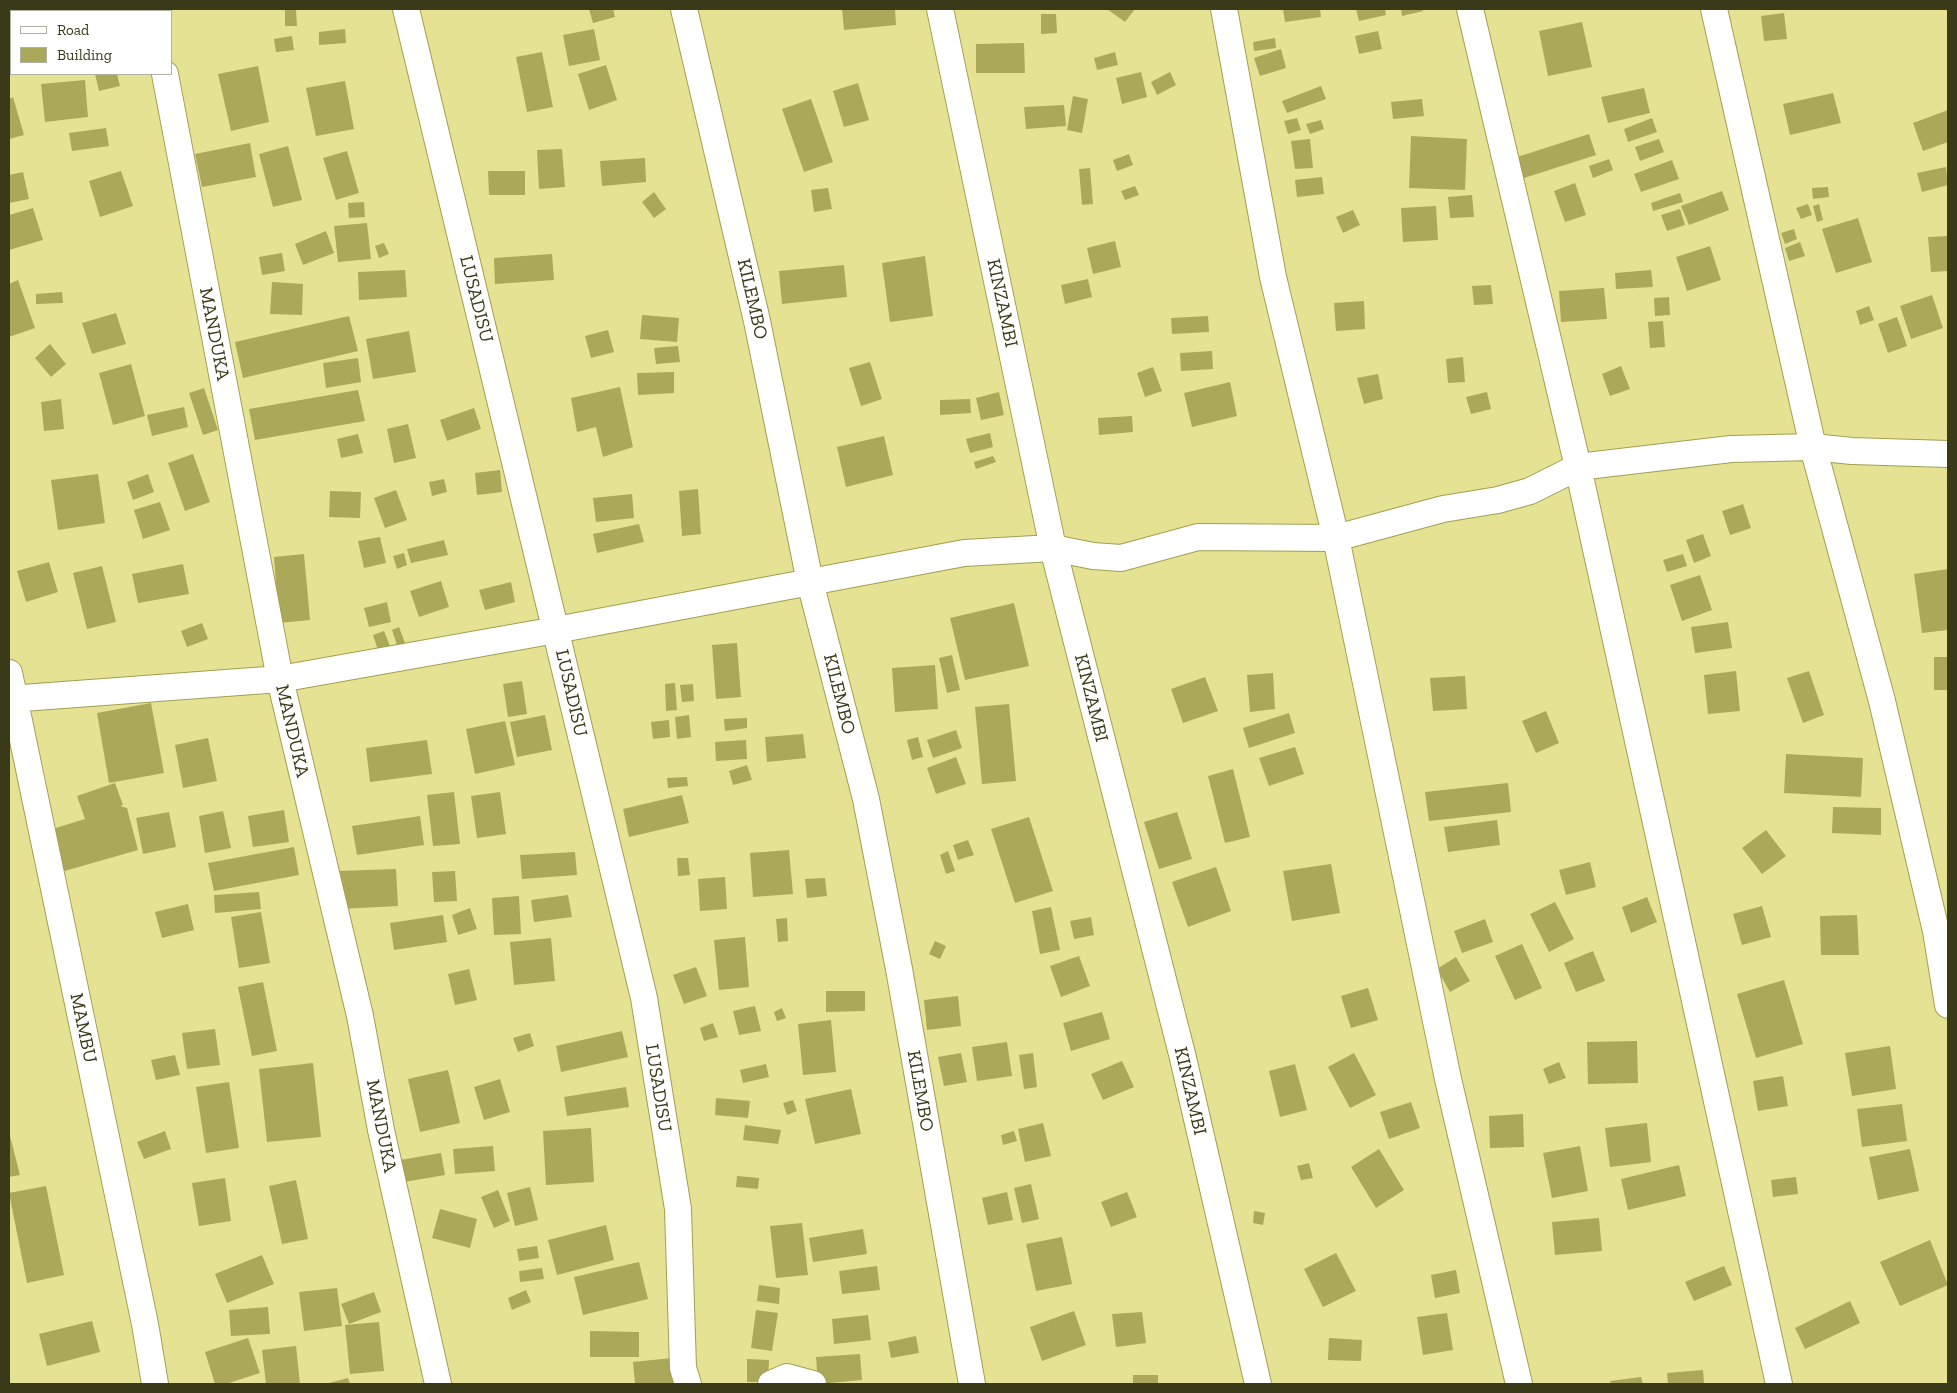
<!DOCTYPE html>
<style>
body{margin:0}
#map{position:relative;width:1957px;height:1393px;overflow:hidden;background:#e5e393;font-family:"Zilla Slab",serif}
canvas{display:block}
.frame{position:absolute;inset:0;border:10px solid #3a3918;pointer-events:none}
.legend{position:absolute;left:10px;top:10px;width:162px;height:65px;box-sizing:border-box;background:#fff;border:1px solid #b0b0a3;margin:0;padding:6px 9px;list-style:none;font-size:15px;color:#3a3918}
.legend li{display:flex;align-items:center;gap:10px;height:25px}
.legend b{width:25px;border:1px solid #b0b0a3}
</style>
<div id="map">
<canvas width="1957" height="1393"></canvas>
<div class="frame"></div>
<ul class="legend">
<li><b style="height:6px;background:#fff"></b>Road</li>
<li><b style="height:14px;background:#aba85a"></b>Building</li>
</ul>
</div>
<script>
const c = document.querySelector('canvas').getContext('2d');
c.lineJoin = 'round';
function fill(path, color) { c.fillStyle = color; c.fill(path, 'evenodd'); }
const shape = rows => new Path2D(rows.map(r => 'M' + r).join(''));
function stroke(path, color, width, dash) { c.strokeStyle = color; c.lineWidth = width; c.lineCap = dash ? 'butt' : 'round'; c.setLineDash(dash || []); c.stroke(path); }
function label(font, color, halo, rows, align = 'center') {
  c.font = font + ' "Zilla Slab",serif'; c.lineWidth = 4.5; c.setLineDash([]); c.textBaseline = 'middle'; c.strokeStyle = halo; c.fillStyle = color; for (const [text, x, y, turn = 0] of rows) {
    c.save(); c.translate(x, y); c.rotate((+turn || 0) * Math.PI / 180); c.textAlign = isNaN(turn) ? turn : align; if (halo) c.strokeText(text, 0, 0); c.fillText(text, 0, 0); c.restore();
  }
}
fill(shape([
 [589,9,613,9,615,17,593,23],
 [842,9,895,9,896,25,844,30],
 [1107,9,1135,9,1125,22],
 [1283,9,1320,9,1321,17,1285,22],
 [1356,9,1385,9,1386,15,1359,21],
 [1401,9,1422,9,1423,11,1402,16],
 [285,10,296,10,297,26,285,26],
 [1784,13,1787,39,1764,41,1761,16],
 [1041,14,1056,14,1057,33,1041,34],
 [1582,22,1592,67,1548,76,1539,31],
 [345,29,346,43,319,45,319,32],
 [594,29,600,60,569,66,563,35],
 [1378,31,1382,49,1359,54,1355,36],
 [292,36,294,50,276,52,274,39],
 [1275,38,1276,48,1254,51,1253,42],
 [1024,43,1025,73,976,73,976,44],
 [1281,49,1286,68,1260,76,1254,58],
 [542,52,553,107,527,112,516,57],
 [1115,52,1118,65,1097,70,1094,58],
 [606,65,617,100,589,110,578,74],
 [258,66,269,122,231,131,218,74],
 [1141,72,1147,97,1122,104,1116,78],
 [1170,72,1176,85,1157,95,1151,82],
 [95,74,117,74,120,86,99,91],
 [85,80,88,117,45,122,41,84],
 [345,81,354,129,316,136,306,88],
 [858,83,869,120,844,127,833,91],
 [1321,86,1326,99,1287,113,1282,101],
 [1644,88,1650,113,1608,123,1601,97],
 [1833,93,1841,123,1790,135,1783,104],
 [1073,96,1088,99,1082,133,1067,130],
 [13,97,24,135,9,139,9,99],
 [811,99,833,162,804,172,782,109],
 [1422,99,1424,116,1393,119,1391,102],
 [1064,105,1066,126,1026,129,1024,107],
 [1948,110,1948,142,1923,151,1913,123],
 [1297,118,1301,130,1288,134,1284,121],
 [1652,118,1657,132,1628,142,1624,129],
 [1321,120,1324,129,1310,134,1306,124],
 [106,128,109,146,72,151,69,133],
 [1589,134,1596,155,1521,179,1514,158],
 [1411,136,1467,139,1465,190,1409,188],
 [1310,139,1313,168,1295,169,1291,141],
 [1659,139,1664,152,1640,161,1635,147],
 [250,143,256,177,202,187,195,154],
 [288,146,302,200,273,207,259,154],
 [562,149,565,187,539,189,537,150],
 [347,151,359,193,336,200,323,158],
 [1129,154,1133,165,1117,171,1113,160],
 [645,158,646,182,602,186,600,161],
 [1609,159,1613,170,1593,178,1589,166],
 [1672,160,1679,179,1641,192,1634,174],
 [1946,167,1948,185,1922,192,1917,173],
 [1090,168,1093,204,1082,205,1079,169],
 [121,171,133,206,100,217,89,181],
 [488,171,525,171,525,195,489,195],
 [23,172,29,199,9,203,9,175],
 [1322,177,1324,194,1297,197,1295,180],
 [1575,183,1586,215,1565,222,1554,191],
 [1135,186,1139,195,1125,200,1121,191],
 [1828,187,1829,197,1813,199,1812,188],
 [828,188,832,209,814,212,811,190],
 [1722,191,1729,210,1689,225,1681,206],
 [654,192,666,209,654,218,642,202],
 [1680,193,1683,202,1653,211,1651,203],
 [1472,195,1474,217,1450,218,1448,197],
 [364,202,365,217,349,218,348,203],
 [1808,204,1812,215,1801,219,1796,208],
 [1819,204,1823,220,1817,222,1813,206],
 [1436,206,1438,240,1403,242,1401,208],
 [33,208,43,240,9,250,9,215],
 [1680,209,1685,225,1667,231,1661,215],
 [1353,210,1360,225,1343,233,1336,217],
 [1858,218,1872,262,1836,273,1822,229],
 [367,223,371,259,338,262,334,226],
 [1794,229,1797,239,1785,244,1781,233],
 [326,231,334,253,303,265,295,244],
 [1948,236,1948,271,1931,272,1928,237],
 [1115,241,1121,267,1093,274,1087,248],
 [1800,242,1805,256,1789,261,1785,248],
 [384,243,389,254,379,258,375,246],
 [1710,246,1721,280,1687,291,1676,257],
 [282,253,285,271,262,275,259,257],
 [552,254,554,280,495,284,494,258],
 [925,256,933,316,890,322,882,263],
 [844,265,847,297,782,304,779,271],
 [405,270,407,297,359,300,358,272],
 [1651,270,1653,287,1616,289,1615,273],
 [1088,279,1092,297,1065,304,1061,285],
 [18,280,35,328,9,337,9,284],
 [272,282,303,284,302,315,270,314],
 [1491,285,1493,304,1474,305,1472,286],
 [1604,288,1607,319,1561,322,1559,291],
 [62,292,63,303,36,304,36,294],
 [1932,295,1943,328,1911,339,1900,306],
 [1669,297,1670,315,1655,316,1654,298],
 [1364,301,1365,329,1336,331,1334,303],
 [1869,306,1874,320,1860,325,1856,311],
 [116,313,126,344,92,354,82,323],
 [642,315,679,318,677,342,640,339],
 [349,316,358,351,243,378,235,342],
 [1208,316,1209,332,1172,334,1171,318],
 [1897,317,1907,346,1888,353,1878,324],
 [1663,321,1665,347,1650,348,1648,322],
 [608,330,614,352,591,358,585,336],
 [409,331,416,372,373,379,366,339],
 [50,344,66,364,51,377,35,358],
 [678,346,680,362,656,364,654,348],
 [1212,351,1213,369,1181,371,1180,353],
 [1463,357,1465,382,1448,383,1446,359],
 [358,358,361,382,326,388,323,363],
 [870,362,882,399,861,406,849,368],
 [131,364,145,416,113,425,99,373],
 [1621,366,1630,389,1610,396,1602,374],
 [1153,367,1162,391,1145,397,1137,373],
 [674,372,674,393,638,395,637,373],
 [1378,374,1383,399,1364,404,1357,378],
 [1230,382,1237,416,1192,427,1184,393],
 [620,387,633,447,603,457,596,427,577,432,571,398],
 [204,388,218,430,203,435,189,393],
 [358,390,365,421,255,440,249,409],
 [999,392,1004,415,981,420,976,398],
 [1487,392,1491,409,1471,414,1466,397],
 [61,399,64,429,44,431,41,402],
 [970,399,971,413,940,415,940,400],
 [184,407,188,427,152,436,147,415],
 [474,408,481,429,447,441,440,420],
 [1132,416,1133,432,1099,435,1098,418],
 [408,424,416,458,394,463,387,429],
 [990,433,993,447,970,453,966,439],
 [358,434,363,453,341,458,337,439],
 [884,436,893,475,846,487,837,447],
 [193,454,210,502,185,511,168,463],
 [993,456,996,462,976,469,974,462],
 [500,470,502,492,477,495,475,473],
 [98,474,105,523,58,530,51,480],
 [148,474,154,492,133,500,127,482],
 [444,479,447,492,432,496,429,482],
 [698,489,701,534,682,536,679,491],
 [396,490,407,520,385,528,374,498],
 [330,491,361,492,360,518,329,517],
 [632,494,634,518,596,522,593,498],
 [160,502,170,530,143,539,134,510],
 [1743,504,1751,528,1730,535,1722,511],
 [639,524,644,542,597,553,593,534],
 [1703,534,1711,556,1694,563,1686,540],
 [380,537,386,563,364,568,358,541],
 [444,540,448,555,411,563,407,549],
 [404,553,407,565,397,569,393,556],
 [304,554,310,620,279,623,274,557],
 [1683,554,1687,566,1667,572,1663,560],
 [49,562,58,592,26,602,17,571],
 [183,564,189,594,138,603,132,574],
 [102,566,116,622,87,629,73,573],
 [1948,569,1948,630,1922,633,1914,574],
 [1700,575,1712,610,1682,621,1670,585],
 [441,581,449,607,419,617,410,591],
 [511,582,515,602,485,610,479,590],
 [387,602,391,622,369,627,364,608],
 [1014,603,1029,666,965,680,950,618],
 [1728,622,1732,648,1695,653,1691,627],
 [202,623,208,639,187,647,181,631],
 [399,627,407,648,399,651,392,630],
 [384,631,390,646,378,650,373,635],
 [737,643,741,697,716,699,712,645],
 [952,655,960,690,947,693,939,658],
 [1934,657,1948,657,1948,690,1934,690],
 [935,665,938,709,895,712,892,668],
 [1736,671,1740,711,1708,714,1704,675],
 [1809,671,1824,715,1803,723,1787,678],
 [1273,673,1275,709,1250,712,1247,675],
 [1465,676,1467,709,1433,711,1430,678],
 [1205,677,1218,711,1183,723,1171,689],
 [522,681,527,714,508,717,503,684],
 [675,683,677,710,666,711,665,684],
 [693,684,694,701,682,702,680,685],
 [151,703,164,773,109,783,97,713],
 [1009,704,1016,781,982,784,975,707],
 [1546,711,1559,743,1536,753,1522,721],
 [1289,713,1295,733,1249,748,1243,728],
 [545,715,552,750,517,757,510,722],
 [689,715,691,737,677,739,675,717],
 [747,718,747,728,725,731,724,719],
 [669,720,670,737,653,739,651,722],
 [505,721,515,765,475,774,466,729],
 [956,730,962,748,933,758,927,740],
 [803,734,806,758,767,762,765,737],
 [918,737,923,757,912,760,907,740],
 [208,738,217,781,183,788,175,745],
 [427,740,432,774,370,782,366,748],
 [746,740,747,759,716,761,715,742],
 [1295,747,1304,774,1269,786,1259,758],
 [1786,754,1863,758,1861,797,1784,793],
 [956,757,966,784,936,794,927,768],
 [747,765,752,780,733,785,729,771],
 [1233,769,1250,837,1225,843,1208,776],
 [687,777,688,786,668,788,667,778],
 [115,783,123,805,120,806,127,808,138,850,61,872,49,830,85,819,77,796],
 [1508,783,1511,812,1429,821,1425,792],
 [454,792,460,844,433,846,427,795],
 [500,792,506,834,477,838,471,796],
 [682,795,689,823,629,837,623,809],
 [1833,807,1881,808,1881,835,1832,833],
 [284,810,289,842,253,847,248,816],
 [223,811,231,848,205,853,199,816],
 [169,812,176,847,143,854,136,818],
 [1177,812,1192,859,1159,869,1144,822],
 [420,816,424,845,357,855,352,826],
 [1029,817,1053,891,1015,903,991,829],
 [1497,820,1500,845,1448,852,1444,827],
 [1766,830,1786,856,1762,874,1742,848],
 [968,840,974,855,958,860,953,845],
 [294,847,299,875,214,891,208,863],
 [789,850,793,894,753,897,750,853],
 [948,851,955,871,946,874,940,855],
 [575,852,577,875,522,879,520,855],
 [677,858,688,858,690,875,678,876],
 [1590,862,1596,887,1566,895,1559,870],
 [1331,864,1340,913,1292,921,1283,871],
 [1216,867,1231,911,1188,927,1172,882],
 [396,869,398,906,340,909,338,871],
 [455,871,457,901,434,902,432,872],
 [725,877,727,909,700,911,698,879],
 [825,878,827,896,807,898,805,879],
 [259,892,261,909,215,913,214,895],
 [568,895,572,917,534,922,531,900],
 [519,896,521,934,494,935,492,898],
 [1647,897,1657,922,1631,933,1622,907],
 [1555,902,1574,939,1549,952,1530,914],
 [188,904,194,930,162,938,155,912],
 [1762,906,1771,937,1742,945,1733,914],
 [1051,907,1060,950,1040,954,1032,911],
 [470,908,477,929,458,935,452,915],
 [261,912,270,963,239,968,231,917],
 [443,915,447,942,394,950,390,923],
 [1857,915,1859,955,1821,955,1820,916],
 [1091,917,1094,935,1074,939,1070,921],
 [787,918,788,941,778,942,776,919],
 [1485,919,1493,942,1462,953,1454,931],
 [745,937,749,987,719,990,714,940],
 [551,938,555,981,514,985,510,942],
 [935,941,946,946,940,959,929,954],
 [1522,944,1542,988,1515,1000,1495,956],
 [1593,951,1605,981,1576,992,1564,963],
 [1079,956,1090,986,1061,997,1050,966],
 [1456,957,1470,981,1450,992,1437,969],
 [696,967,707,996,684,1004,673,975],
 [469,969,477,1000,455,1005,448,974],
 [1784,980,1803,1044,1756,1058,1737,994],
 [263,982,277,1051,252,1056,238,987],
 [1368,988,1378,1020,1351,1028,1341,996],
 [826,991,865,991,865,1011,826,1012],
 [958,996,961,1026,927,1030,924,1000],
 [755,1006,761,1031,739,1035,733,1011],
 [782,1008,786,1018,777,1021,774,1012],
 [1102,1012,1110,1039,1071,1051,1063,1023],
 [831,1020,836,1072,803,1075,798,1024],
 [713,1023,718,1037,704,1041,700,1028],
 [215,1029,220,1065,187,1069,182,1033],
 [622,1031,628,1057,561,1072,556,1046],
 [530,1033,534,1046,518,1052,513,1038],
 [1637,1041,1638,1083,1588,1084,1587,1042],
 [1007,1042,1012,1076,977,1081,972,1047],
 [1890,1046,1896,1089,1852,1096,1845,1053],
 [961,1053,967,1082,944,1086,938,1057],
 [1033,1053,1037,1087,1024,1089,1019,1055],
 [1354,1053,1376,1095,1350,1108,1328,1067],
 [175,1055,180,1075,156,1080,151,1060],
 [1122,1061,1134,1087,1103,1100,1091,1074],
 [1559,1062,1566,1078,1549,1084,1543,1069],
 [313,1063,321,1137,267,1142,259,1069],
 [766,1064,769,1077,743,1083,740,1070],
 [1295,1064,1307,1110,1280,1117,1269,1071],
 [448,1070,460,1123,420,1132,408,1079],
 [1783,1076,1788,1106,1758,1111,1753,1081],
 [500,1079,510,1112,484,1120,474,1087],
 [229,1082,239,1148,206,1153,196,1087],
 [626,1087,629,1107,567,1116,564,1097],
 [851,1089,861,1134,815,1144,805,1099],
 [716,1098,750,1101,748,1118,715,1115],
 [793,1100,797,1111,787,1115,783,1103],
 [1411,1102,1420,1128,1389,1139,1380,1112],
 [1902,1104,1907,1141,1862,1147,1857,1109],
 [1523,1114,1524,1147,1490,1148,1489,1116],
 [1043,1123,1051,1156,1025,1162,1018,1129],
 [1647,1123,1651,1162,1610,1167,1605,1128],
 [745,1125,781,1130,778,1144,743,1140],
 [591,1128,594,1182,546,1185,543,1131],
 [165,1131,171,1149,144,1159,137,1142],
 [1014,1131,1017,1141,1003,1145,1001,1135],
 [9,1132,20,1175,9,1177],
 [493,1146,495,1171,455,1174,453,1149],
 [1580,1146,1588,1191,1552,1198,1543,1153],
 [1379,1149,1404,1190,1376,1208,1351,1167],
 [1910,1149,1919,1191,1878,1200,1869,1157],
 [441,1153,445,1175,404,1182,400,1160],
 [1309,1163,1313,1178,1301,1180,1297,1166],
 [1679,1165,1686,1196,1628,1210,1621,1179],
 [737,1176,759,1178,758,1189,736,1187],
 [1796,1177,1798,1194,1773,1197,1771,1180],
 [225,1178,231,1221,199,1226,192,1183],
 [296,1180,308,1239,282,1244,269,1186],
 [1031,1184,1039,1219,1022,1223,1014,1188],
 [46,1186,64,1275,27,1283,9,1193],
 [530,1187,538,1220,515,1226,507,1193],
 [498,1190,510,1221,494,1228,481,1197],
 [1007,1192,1013,1220,988,1225,982,1198],
 [1127,1192,1137,1217,1111,1227,1101,1202],
 [440,1209,477,1219,470,1248,432,1238],
 [1254,1211,1265,1213,1263,1225,1253,1223],
 [1599,1218,1602,1251,1555,1255,1552,1222],
 [802,1223,808,1275,776,1278,770,1226],
 [606,1225,614,1260,557,1275,548,1240],
 [863,1229,867,1254,813,1262,809,1238],
 [1062,1237,1072,1284,1036,1291,1026,1244],
 [1930,1240,1948,1285,1900,1306,1880,1262],
 [537,1246,539,1258,519,1261,517,1249],
 [1336,1253,1356,1291,1323,1307,1304,1269],
 [262,1255,274,1284,227,1303,215,1274],
 [639,1262,648,1299,583,1315,574,1277],
 [877,1266,880,1290,842,1294,839,1271],
 [1724,1266,1732,1285,1694,1301,1685,1282],
 [542,1268,544,1279,520,1282,519,1271],
 [1456,1270,1460,1293,1435,1298,1431,1275],
 [759,1285,780,1288,779,1304,757,1301],
 [337,1288,342,1326,304,1331,299,1292],
 [526,1290,531,1302,512,1310,508,1298],
 [374,1292,381,1312,349,1324,341,1304],
 [1850,1301,1860,1323,1805,1349,1795,1328],
 [268,1307,270,1334,231,1336,229,1310],
 [756,1310,778,1313,772,1351,751,1348],
 [1074,1311,1086,1345,1042,1361,1030,1327],
 [1142,1312,1146,1343,1116,1347,1112,1314],
 [1447,1313,1453,1350,1423,1355,1417,1317],
 [868,1315,871,1340,834,1344,832,1319],
 [92,1321,100,1352,47,1366,39,1334],
 [379,1322,384,1371,350,1374,345,1325],
 [590,1331,639,1332,639,1357,590,1357],
 [916,1336,919,1353,891,1358,888,1342],
 [248,1338,260,1373,226,1384,215,1384,205,1352],
 [1329,1338,1362,1340,1361,1361,1328,1360],
 [296,1346,300,1384,266,1384,262,1350],
 [860,1354,862,1380,818,1384,816,1357],
 [672,1358,674,1384,635,1384,633,1362],
 [747,1359,769,1360,768,1382,747,1382],
 [1703,1370,1704,1384,1668,1384,1667,1373],
 [1133,1375,1158,1375,1158,1384,1133,1384],
 [1641,1377,1643,1384,1611,1384,1610,1381],
 [348,1378,350,1384,325,1384]
]), '#aba85a');
const minor = shape([
 [153,9,153,11],
 [406,9,644,998,678,1209,683,1368,688,1384],
 [684,9,757,321,810,582,866,799,899,969,972,1384],
 [940,9,1053,548,1183,1058,1258,1384],
 [1224,9,1273,277,1336,538,1448,1079,1519,1384],
 [1470,9,1578,467,1779,1384],
 [1714,9,1813,447,1882,701,1936,931,1948,1005],
 [165,74,280,679,360,1016,381,1130,438,1384],
 [9,673,145,1324,155,1384],
 [9,699,280,679,556,630,964,553,1053,548,1093,556,1121,558,1198,537,1336,538,1443,509,1498,500,1530,491,1578,467,1731,449,1813,447,1852,451,1948,454],
 [771,1384,787,1377,813,1384]
]);
stroke(minor, '#a29f51', 28);
stroke(minor, '#fff', 26);
label('19px', '#3a3918', '#fff', [
 ["LUSADISU",476,299,76],
 ["KILEMBO",752,299,77],
 ["KINZAMBI",1002,303,78],
 ["MANDUKA",214,334,79],
 ["LUSADISU",571,693,77],
 ["KILEMBO",839,694,76],
 ["KINZAMBI",1091,698,76],
 ["MANDUKA",292,731,77],
 ["MAMBU",83,1028,78],
 ["LUSADISU",658,1088,81],
 ["KILEMBO",920,1091,80],
 ["KINZAMBI",1190,1091,77],
 ["MANDUKA",381,1126,79]
]);
</script>
